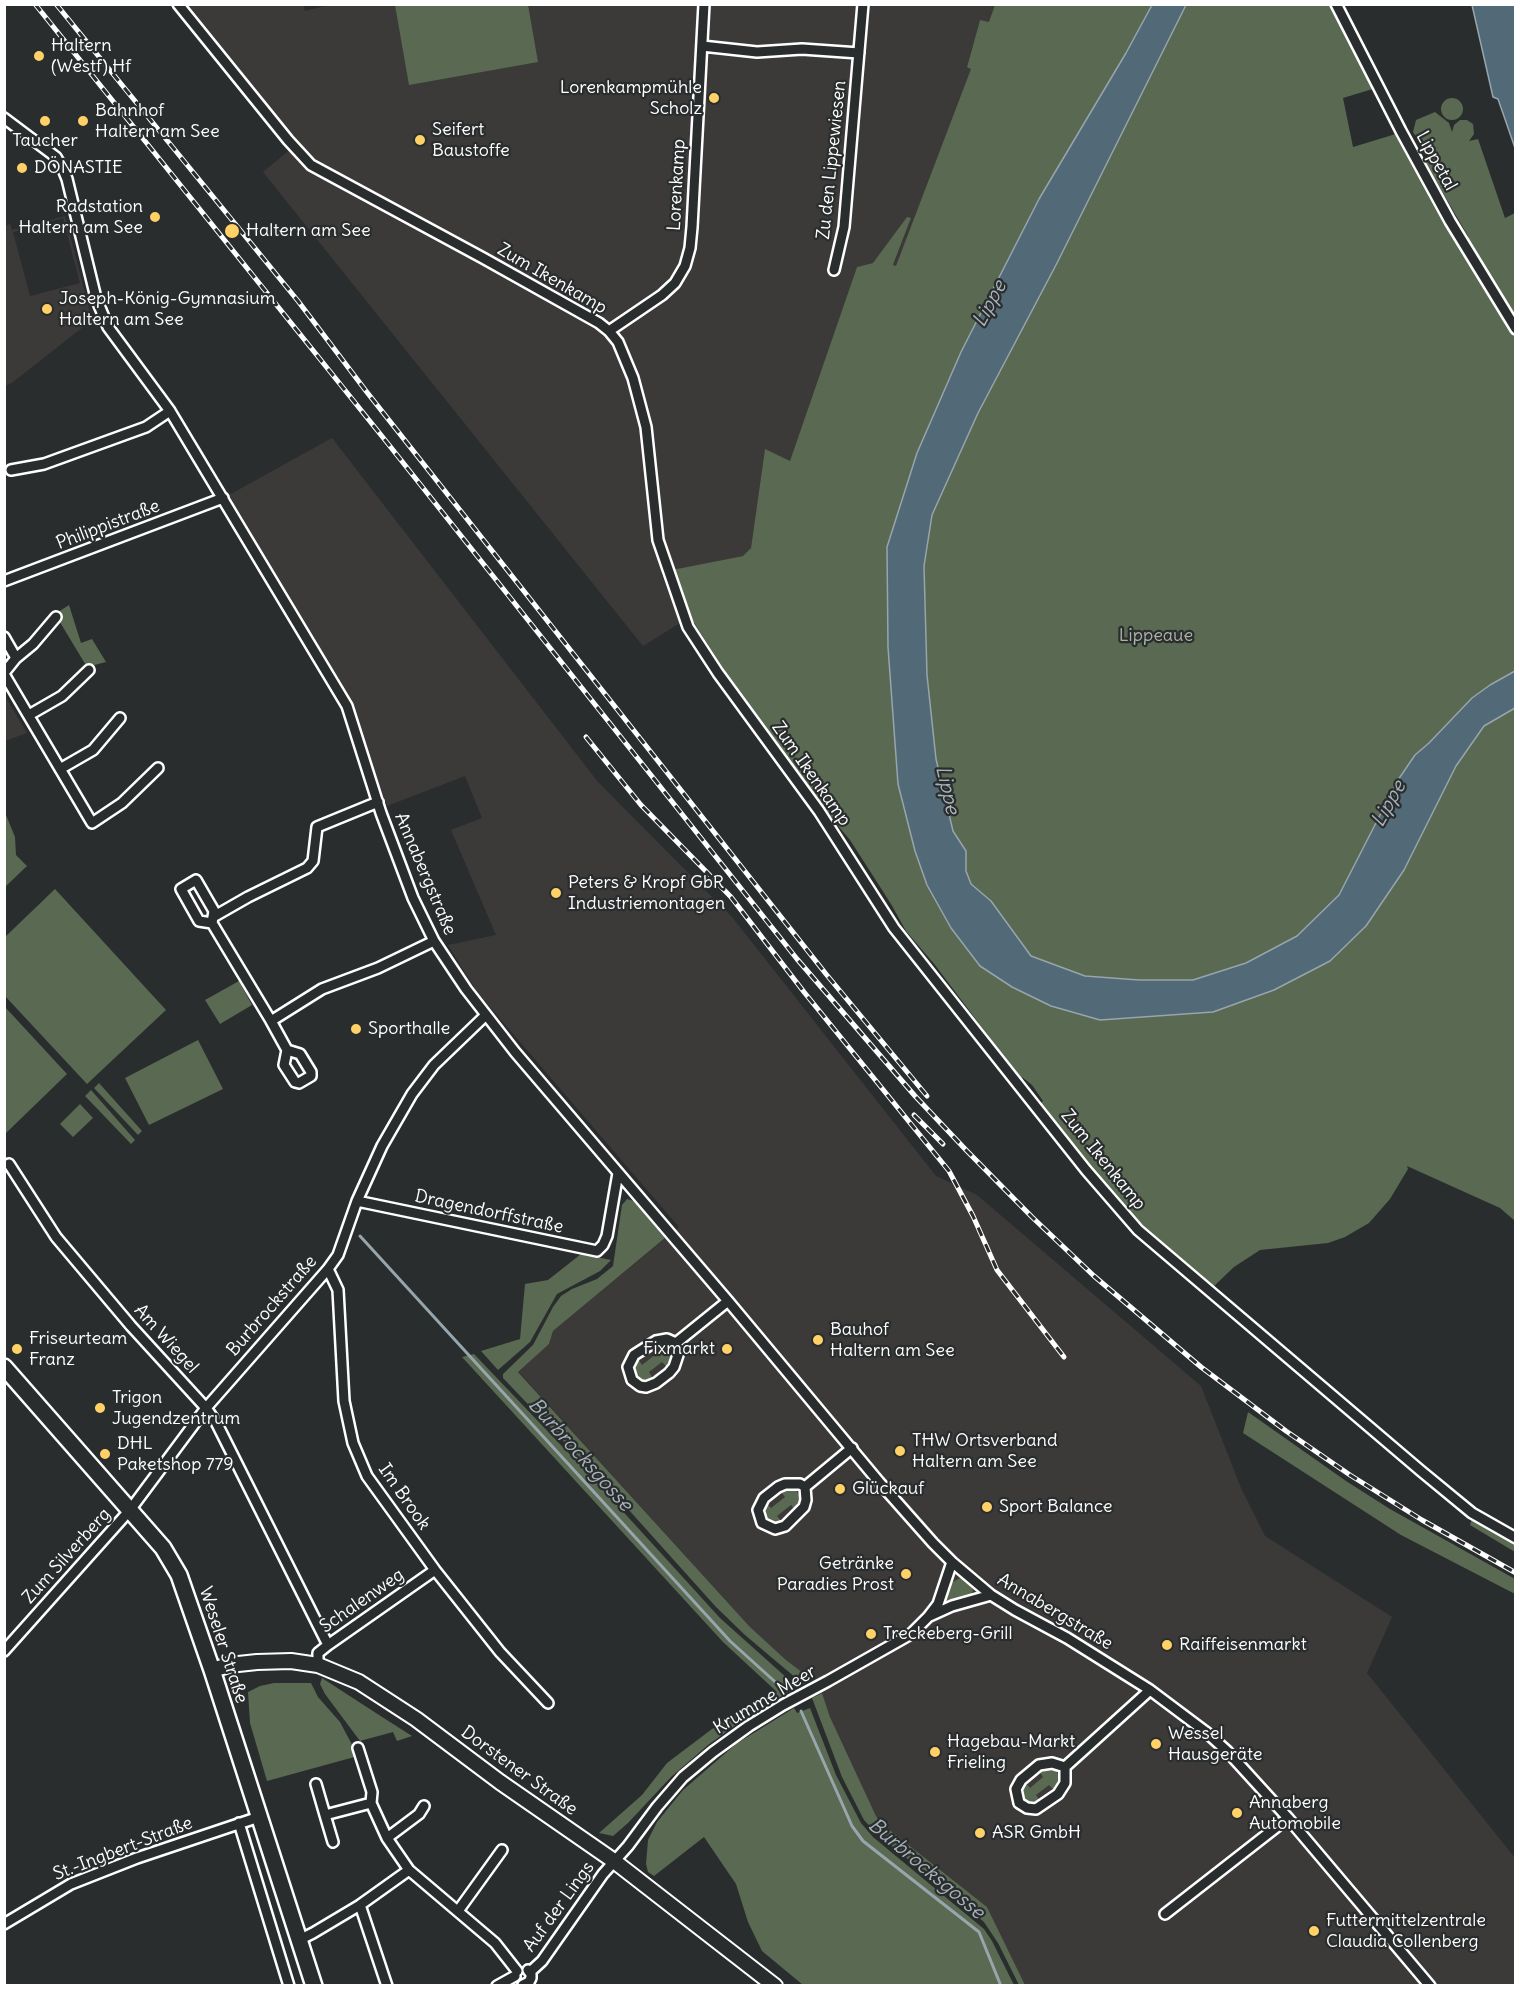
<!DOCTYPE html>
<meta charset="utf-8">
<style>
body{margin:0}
#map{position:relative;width:1520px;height:1990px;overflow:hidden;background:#2a2d2e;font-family:Delius,sans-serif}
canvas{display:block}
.frame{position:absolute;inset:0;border:6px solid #fff;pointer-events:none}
</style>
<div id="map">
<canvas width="1520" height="1990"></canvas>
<div class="frame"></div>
</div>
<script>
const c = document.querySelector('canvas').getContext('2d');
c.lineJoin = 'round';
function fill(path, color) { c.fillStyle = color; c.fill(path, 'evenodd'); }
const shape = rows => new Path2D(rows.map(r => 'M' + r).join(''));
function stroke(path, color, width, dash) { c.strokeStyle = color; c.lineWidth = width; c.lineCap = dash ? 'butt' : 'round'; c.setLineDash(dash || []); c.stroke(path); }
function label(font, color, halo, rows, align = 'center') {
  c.font = font + ' Delius,sans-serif'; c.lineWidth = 4.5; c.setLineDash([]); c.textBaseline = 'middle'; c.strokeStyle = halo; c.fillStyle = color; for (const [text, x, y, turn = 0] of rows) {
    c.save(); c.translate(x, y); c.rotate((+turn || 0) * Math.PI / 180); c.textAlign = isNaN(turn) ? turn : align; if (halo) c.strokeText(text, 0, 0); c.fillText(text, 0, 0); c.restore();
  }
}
fill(shape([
 [333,4,997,5,992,23,980,20,967,66,986,73,900,268,893,266,911,218,873,263,857,267,790,462,765,450,751,548,743,556,661,573,680,623,643,646,263,172,298,143,187,5,303,5,305,11],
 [65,216,92,320,13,382,5,386,5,226,10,224,12,230],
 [63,218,80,283,30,296,13,232],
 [332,438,598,782,732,917,936,1176,977,1195,1201,1386,1241,1488,1265,1536,1392,1617,1367,1673,1515,1858,1515,1985,1025,1985,987,1907,882,1824,876,1816,830,1717,822,1693,811,1679,786,1660,750,1627,518,1371,549,1344,553,1331,679,1227,477,992,448,945,496,935,451,830,482,818,465,776,387,806,350,701,229,495],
 [5,696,27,733,5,741,4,741]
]), '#3c3a38');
fill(shape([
 [395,5,528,5,538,62,409,85],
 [995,5,1333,5,1376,88,1343,98,1353,147,1399,133,1468,258,1515,336,1515,1221,1500,1208,1407,1166,1408,1169,1390,1199,1369,1223,1345,1237,1328,1243,1260,1250,1234,1267,1212,1288,1133,1216,1127,1220,1086,1162,1040,1104,1043,1101,1032,1085,1022,1077,1023,1082,935,965,906,931,891,904,850,840,839,827,748,707,691,618,672,570,743,556,751,548,765,449,790,461,857,267,873,263,907,217,911,218,893,265,896,266,971,69,967,67,980,20,989,22],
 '1441 109a11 11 0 1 1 22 0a11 11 0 1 1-22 0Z',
 [1435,112,1449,123,1452,132,1454,125,1460,120,1467,120,1473,124,1474,134,1469,141,1478,139,1505,218,1515,213,1515,323,1463,239,1468,236,1423,159,1428,156,1413,132,1416,120],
 [69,605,81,643,92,639,106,662,87,667,55,614],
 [4,810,15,837,16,855,27,866,5,887],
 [55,889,166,1010,87,1084,5,996,5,937],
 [239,981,252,1005,220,1024,205,1000],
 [5,1007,67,1074,5,1134],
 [198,1040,223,1089,149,1125,125,1078],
 [99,1083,142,1131,138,1135,94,1088],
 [91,1090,135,1140,131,1144,85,1096],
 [80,1104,93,1118,73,1137,60,1124],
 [627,1199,634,1201,665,1238,553,1331,549,1344,518,1372,750,1627,786,1660,811,1679,803,1684,745,1635,716,1607,628,1509,503,1378,503,1374,533,1345,553,1307,561,1296,572,1289,597,1279,613,1266,622,1205],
 [581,1254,611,1260,600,1271,557,1294,530,1342,498,1370,481,1351,520,1339,525,1284,548,1280],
 [662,1345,667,1347,671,1352,672,1359,669,1365,667,1367,662,1362,649,1372,653,1379,646,1382,640,1381,635,1377,633,1370,636,1361,638,1359,642,1365,656,1354,652,1348],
 [474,1354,597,1483,720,1618,797,1687,748,1716,708,1745,671,1777,628,1823,613,1836,599,1833,642,1795,667,1763,712,1729,777,1692,723,1642,462,1357],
 [1248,1412,1346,1481,1390,1509,1515,1579,1515,1594,1401,1535,1243,1433],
 [790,1488,796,1490,800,1496,800,1505,796,1511,791,1505,777,1516,782,1522,778,1525,766,1522,761,1513,766,1503,771,1508,785,1497,780,1491],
 [1472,1519,1515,1544,1515,1552,1470,1525],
 [960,1578,972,1584,973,1591,971,1594,939,1610,951,1583],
 [322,1678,379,1715,412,1736,397,1741,393,1732,360,1741,325,1694,320,1684],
 [274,1683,311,1683,318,1697,340,1722,358,1756,267,1781,250,1723,248,1692,260,1686],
 [822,1693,830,1717,876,1816,882,1824,987,1907,1025,1985,1019,1985,998,1943,984,1922,875,1832,864,1820,842,1777,812,1698],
 [794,1708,797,1713,810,1708,836,1775,861,1823,873,1837,984,1929,992,1941,1014,1985,803,1985,762,1951,748,1922,736,1884,704,1837,654,1876,648,1872,646,1864,648,1840,657,1822,683,1790,736,1744],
 [1049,1768,1055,1770,1059,1775,1060,1781,1057,1788,1054,1790,1049,1785,1036,1795,1040,1801,1037,1804,1024,1802,1020,1789,1023,1784,1025,1782,1030,1788,1043,1777,1039,1771]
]), '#5a6951');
const water = shape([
 [1152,5,1186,5,1056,265,978,413,932,515,924,566,927,675,936,759,953,831,966,851,966,871,971,884,991,901,1031,956,1085,976,1139,980,1193,980,1246,963,1297,936,1339,895,1398,780,1415,755,1429,743,1472,698,1490,685,1515,671,1515,708,1484,726,1456,766,1404,870,1366,926,1330,961,1274,990,1213,1012,1100,1020,1051,1006,1012,987,980,966,951,928,927,885,915,851,898,784,888,647,887,547,917,453,961,352,1039,199,1126,53,1152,5],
 [1472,5,1515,5,1515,148,1498,99,1493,97,1472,5]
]);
fill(water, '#526977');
stroke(water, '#97a5ad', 1.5);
stroke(shape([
 [360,1236,730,1641,783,1689],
 [801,1711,852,1826,863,1841,979,1932,1001,1986]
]), '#97a5ad', 3);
const street = shape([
 [178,4,288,140,311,165,483,258,599,323,609,331,618,342,633,378,646,427,658,540,688,627,718,673,819,811,894,928,1086,1170,1138,1230,1421,1471,1472,1513,1516,1538],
 [1336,4,1401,131,1450,221,1516,329],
 [702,46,757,52,802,49,859,53],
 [4,118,56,157,62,167,67,179,96,298,108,327,170,411,347,706,381,813,413,898,434,941,466,989,515,1052,728,1301,879,1482,933,1543,952,1562,991,1595,1015,1610,1067,1638,1150,1690,1206,1732,1227,1751,1288,1818,1430,1986],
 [834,270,844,227,863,4],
 [609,331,662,295,675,283,685,266,690,248,692,227,704,4],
 [11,470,44,464,146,427,170,411],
 [4,581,223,498],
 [4,637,16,658,4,673],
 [16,658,33,644,56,617],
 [4,674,92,823,122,803,158,768],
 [29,715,62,696,89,670],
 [60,769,93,750,120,718],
 [213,917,248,897,307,868,313,861,317,827,378,802],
 [212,923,199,921,181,889,196,880,214,911,212,923,271,1021,322,989,378,968,434,941],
 [271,1021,287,1050,284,1065,295,1082,299,1083,311,1076,311,1072,300,1054,287,1050],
 [9,1164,56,1237,131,1326,206,1408,216,1422,328,1645],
 [357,1201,597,1251,603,1245,607,1236,618,1173],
 [328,1269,338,1290,344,1401,353,1443,367,1476,435,1570,500,1652,548,1703],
 [676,1343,678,1355,674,1367,669,1373,656,1383,646,1387,640,1386,632,1380,628,1367,634,1355,656,1341,667,1339,676,1343,728,1301],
 [805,1487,806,1500,804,1507,785,1526,775,1529,762,1523,758,1510,764,1498,778,1487,785,1484,800,1484,805,1487,852,1448],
 [930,1616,952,1606,991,1595],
 [4,1651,130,1510,206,1408,328,1269,338,1255,357,1201,382,1146,412,1094,434,1065,486,1015],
 [318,1665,318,1653,328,1645,435,1570],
 [358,1748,372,1792,371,1803,387,1838,409,1870,495,1943,517,1971],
 [1065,1767,1052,1763,1039,1765,1021,1780,1016,1789,1019,1803,1027,1808,1036,1809,1058,1794,1065,1783,1065,1767,1150,1690],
 [316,1784,325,1815,371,1803],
 [325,1815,333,1842],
 [239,1823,289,1986],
 [387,1838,419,1814,424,1806],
 [360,1905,387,1986],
 [458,1911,502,1850],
 [1165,1914,1288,1818],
 [4,1924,71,1884,137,1858,259,1817],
 [299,1940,313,1933,360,1905,409,1870],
 [530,1972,542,1961,603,1874,628,1846,657,1807,683,1777,713,1752,749,1726,783,1705,828,1681,911,1634,928,1617,938,1604,952,1562],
 [523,1985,529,1982,531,1978,531,1974,528,1970],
 [497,1986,515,1976]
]);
const secondary = shape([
 [212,1670,229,1665,257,1662,291,1661,318,1665,359,1682,416,1719,500,1782,614,1861,775,1986]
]);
const primary = shape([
 [4,1367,163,1548,179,1575,212,1670,314,1986]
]);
stroke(street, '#fff', 14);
stroke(secondary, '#fff', 18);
stroke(primary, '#fff', 20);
stroke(street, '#2a2d2e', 9);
stroke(secondary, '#2a2d2e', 14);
stroke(primary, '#2a2d2e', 15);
const rail = shape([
 [35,4,389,445,797,959,915,1096,966,1150,1032,1217,1094,1276,1201,1367,1286,1431,1350,1475,1422,1520,1516,1573],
 [56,4,298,301,366,391,826,974,927,1096],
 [586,737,641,805,731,897,804,992,949,1171,973,1216,997,1270,1064,1357],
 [914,1115,943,1144]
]);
stroke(rail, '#fff', 5);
stroke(rail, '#2a2d2e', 3, [9]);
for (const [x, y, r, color] of [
 [39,56,6,"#ffd166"],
 [714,98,6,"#ffd166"],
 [45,121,6,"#ffd166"],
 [83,121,6,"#ffd166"],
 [420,140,6,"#ffd166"],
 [22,168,6,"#ffd166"],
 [155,217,6,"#ffd166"],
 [232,231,8,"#ffd166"],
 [47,309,6,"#ffd166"],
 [556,893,6,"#ffd166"],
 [356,1029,6,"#ffd166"],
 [818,1340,6,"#ffd166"],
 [17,1349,6,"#ffd166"],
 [727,1349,6,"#ffd166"],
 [100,1408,6,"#ffd166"],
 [900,1451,6,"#ffd166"],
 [105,1454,6,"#ffd166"],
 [840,1489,6,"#ffd166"],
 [987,1507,6,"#ffd166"],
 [906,1574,6,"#ffd166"],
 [871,1634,6,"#ffd166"],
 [1167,1645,6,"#ffd166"],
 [1156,1744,6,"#ffd166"],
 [935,1752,6,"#ffd166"],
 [1237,1813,6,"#ffd166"],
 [980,1833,6,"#ffd166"],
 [1314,1931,6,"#ffd166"]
]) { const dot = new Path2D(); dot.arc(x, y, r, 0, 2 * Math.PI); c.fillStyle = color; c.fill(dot); stroke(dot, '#2a2d2e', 2); }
label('18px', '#fff', '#2a2d2e', [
 ["Haltern",51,46],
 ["(Westf) Hf",51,67],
 ["Lorenkampmühle",702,88,"right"],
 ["Scholz",702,109,"right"],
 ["Bahnhof",95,111],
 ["Haltern am See",95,132],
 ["Seifert",432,130],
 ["Baustoffe",432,151],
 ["Taucher",45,141,"center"],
 ["DÖNASTIE",34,168],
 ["Radstation",143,207,"right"],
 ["Haltern am See",143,228,"right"],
 ["Haltern am See",246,231],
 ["Joseph-König-Gymnasium",59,299],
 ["Haltern am See",59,320],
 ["Peters & Kropf GbR",568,883],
 ["Industriemontagen",568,904],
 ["Sporthalle",368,1029],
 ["Bauhof",830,1330],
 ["Haltern am See",830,1351],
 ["Friseurteam",29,1339],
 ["Franz",29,1360],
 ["Fixmarkt",715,1349,"right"],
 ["Trigon",112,1398],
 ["Jugendzentrum",112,1419],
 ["THW Ortsverband",912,1441],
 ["Haltern am See",912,1462],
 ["DHL",117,1444],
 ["Paketshop 779",117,1465],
 ["Glückauf",852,1489],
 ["Sport Balance",999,1507],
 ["Getränke",894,1564,"right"],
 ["Paradies Prost",894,1585,"right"],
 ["Treckeberg-Grill",883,1634],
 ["Raiffeisenmarkt",1179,1645],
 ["Wessel",1168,1734],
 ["Hausgeräte",1168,1755],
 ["Hagebau-Markt",947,1742],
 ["Frieling",947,1763],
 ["Annaberg",1249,1803],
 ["Automobile",1249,1824],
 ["ASR GmbH",992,1833],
 ["Futtermittelzentrale",1326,1921],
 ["Claudia Collenberg",1326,1942]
], 'left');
label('18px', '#fff', '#2a2d2e', [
 ["Zu den Lippewiesen",832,160,-84],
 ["Lippetal",1436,161,61],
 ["Lorenkamp",677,185,-87],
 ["Zum Ikenkamp",552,279,30],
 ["Philippistraße",108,525,-21],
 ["Zum Ikenkamp",811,774,55],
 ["Annabergstraße",425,874,67],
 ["Zum Ikenkamp",1103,1160,51],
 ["Dragendorffstraße",489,1212,12],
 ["Burbrockstraße",272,1306,-49],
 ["Am Wiegel",166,1339,48],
 ["Im Brook",404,1497,55],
 ["Zum Silverberg",67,1556,-48],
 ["Schalenweg",362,1601,-35],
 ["Annabergstraße",1055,1612,31],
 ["Weseler Straße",223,1645,72],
 ["Krumme Meer",765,1700,-31],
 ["Dorstener Straße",519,1771,36],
 ["St.-Ingbert-Straße",123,1849,-21],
 ["Auf der Lings",559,1907,-54]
]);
label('18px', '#acb4a8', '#2a2d2e', [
 ["Lippeaue",1156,636]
]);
label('italic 20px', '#a8b4bb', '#2a2d2e', [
 ["Lippe",990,304,-62],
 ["Lippe",947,790,77],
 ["Lippe",1389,804,-61],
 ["Burbrocksgosse",580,1455,48],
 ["Burbrocksgosse",926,1869,40]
]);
</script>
